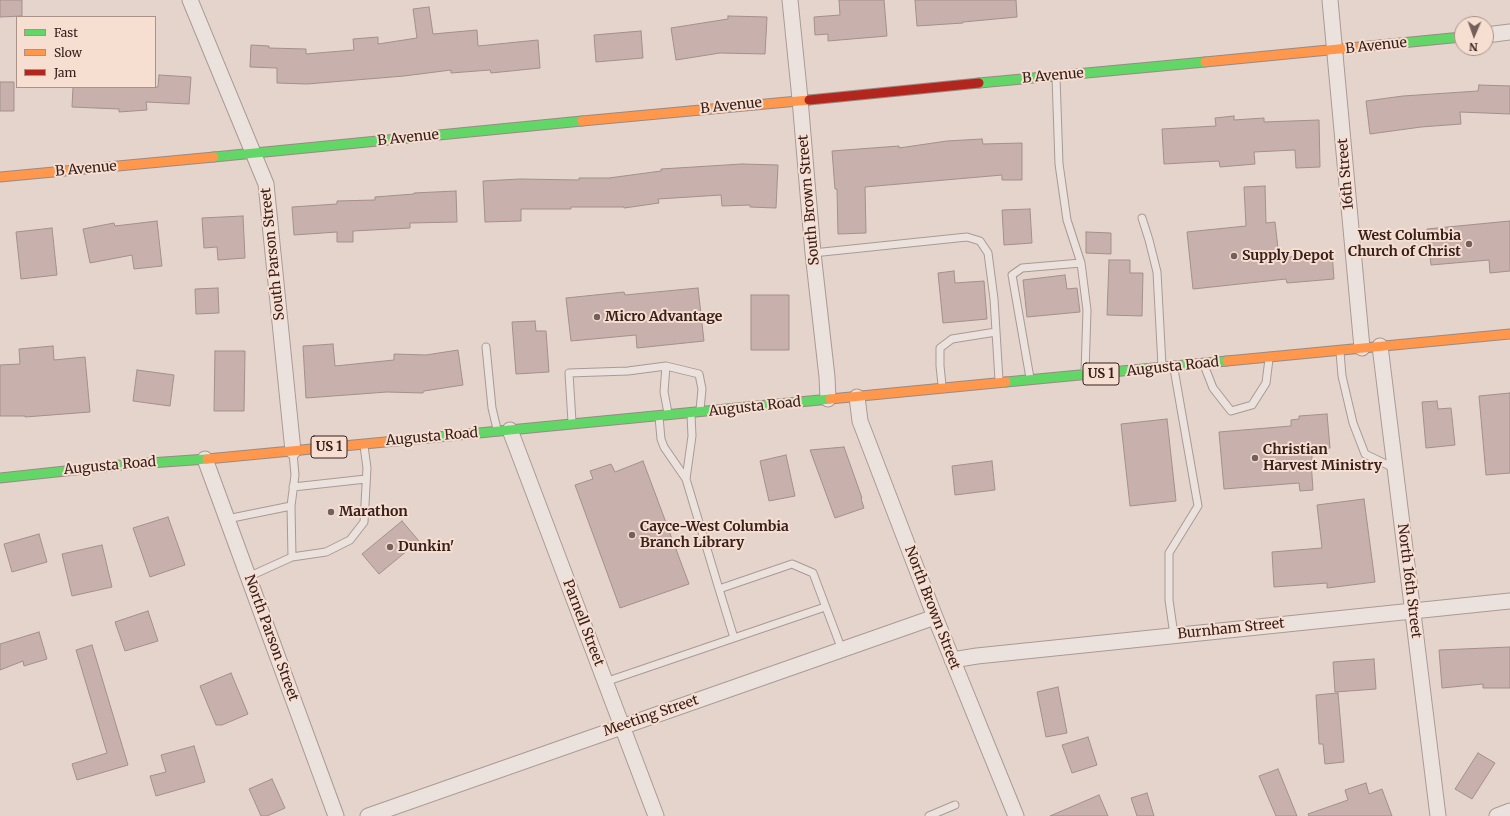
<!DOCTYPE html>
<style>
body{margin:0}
#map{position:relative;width:1510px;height:816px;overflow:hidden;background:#e4d4cc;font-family:Merriweather,serif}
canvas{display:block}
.legend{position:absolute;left:16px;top:16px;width:140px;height:72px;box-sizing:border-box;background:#f6ded1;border:1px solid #aa9289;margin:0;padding:5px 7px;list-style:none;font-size:12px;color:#38201d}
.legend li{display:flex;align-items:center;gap:8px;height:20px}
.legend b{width:20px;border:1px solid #aa9289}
.north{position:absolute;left:1454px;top:16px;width:40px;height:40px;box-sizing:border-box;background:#f6ded1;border:1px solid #aa9289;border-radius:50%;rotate:182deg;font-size:11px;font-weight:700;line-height:16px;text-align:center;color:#38201d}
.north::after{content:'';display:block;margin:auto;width:14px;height:18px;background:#745f5a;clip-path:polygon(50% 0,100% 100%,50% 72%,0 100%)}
</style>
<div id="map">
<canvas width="1510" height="816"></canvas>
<ul class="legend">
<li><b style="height:5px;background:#63d668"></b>Fast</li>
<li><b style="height:5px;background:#ff974d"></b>Slow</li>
<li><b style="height:5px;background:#b3261e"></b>Jam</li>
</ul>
<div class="north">N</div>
</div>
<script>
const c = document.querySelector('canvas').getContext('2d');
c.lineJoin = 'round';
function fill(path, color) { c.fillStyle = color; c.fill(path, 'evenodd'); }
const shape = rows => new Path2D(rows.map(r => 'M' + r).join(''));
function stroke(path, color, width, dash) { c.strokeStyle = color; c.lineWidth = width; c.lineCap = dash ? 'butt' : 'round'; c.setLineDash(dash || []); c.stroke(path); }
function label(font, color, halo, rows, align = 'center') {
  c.font = font + ' Merriweather,serif'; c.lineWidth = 4; c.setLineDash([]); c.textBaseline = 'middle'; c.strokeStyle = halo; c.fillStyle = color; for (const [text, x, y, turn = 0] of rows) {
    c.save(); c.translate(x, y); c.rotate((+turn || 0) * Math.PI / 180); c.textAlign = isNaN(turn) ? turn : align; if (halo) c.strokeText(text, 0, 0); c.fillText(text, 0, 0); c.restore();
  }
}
const building = shape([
 [0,0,22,0,22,16,0,17,0,0],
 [839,0,884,0,887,36,828,41,828,34,815,35,814,17,840,15,839,0],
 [915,0,1016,0,1017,17,963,22,963,23,917,26,915,0],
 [429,7,433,34,477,30,478,46,538,40,540,68,491,73,490,70,451,73,451,70,404,76,307,84,277,83,277,68,250,67,251,45,269,46,269,48,306,49,306,54,354,50,353,39,378,37,378,44,417,38,413,9,429,7],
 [728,16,767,17,765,54,720,53,676,60,671,28,728,19,728,16],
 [641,31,643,58,596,62,594,35,641,31],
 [159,75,191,77,189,104,146,102,147,110,119,112,119,109,72,107,73,87,158,87,159,75],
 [0,82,14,82,14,111,0,111,0,82],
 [1479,85,1510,86,1510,114,1460,112,1461,124,1421,127,1370,134,1366,101,1403,96,1478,91,1479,85],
 [1234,116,1234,120,1264,118,1264,122,1319,120,1320,167,1296,168,1295,150,1254,152,1255,164,1220,167,1219,161,1164,164,1162,129,1216,126,1215,118,1234,116],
 [982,139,983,144,1022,143,1022,180,1002,180,1002,175,865,187,866,233,838,234,837,189,835,189,832,151,899,146,899,148,947,141,982,139],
 [742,164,778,165,776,208,750,207,750,205,722,206,721,195,658,199,659,203,624,208,624,207,571,207,571,209,521,209,521,221,485,222,483,181,520,179,579,180,579,178,609,178,661,171,661,169,742,164],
 [1265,186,1266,223,1275,222,1279,258,1332,253,1334,279,1287,283,1286,279,1193,289,1187,232,1246,226,1244,187,1265,186],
 [456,191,457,222,410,223,410,228,353,231,353,242,337,242,337,232,294,235,292,207,337,204,337,201,375,200,375,197,414,194,414,193,456,191],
 [1030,209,1032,243,1004,245,1002,210,1030,209],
 [243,216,245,258,218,260,217,247,204,248,202,218,243,216],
 [157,221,162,266,134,269,132,255,90,263,83,229,114,223,115,226,157,221],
 [1510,221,1510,271,1490,273,1489,260,1431,265,1427,229,1510,221],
 [52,228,57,275,21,279,16,232,52,228],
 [1086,232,1111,233,1111,254,1086,253,1086,232],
 [1109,260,1130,260,1130,273,1143,273,1142,316,1107,315,1109,260],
 [954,271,955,283,984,281,987,319,943,323,938,273,954,271],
 [1065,275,1067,289,1077,288,1080,312,1027,317,1023,280,1065,275],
 [218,288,219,313,196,314,195,289,218,288],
 [698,288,704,341,637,348,636,335,571,341,566,298,624,292,625,295,698,288],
 [751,295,789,295,789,350,751,350,751,295],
 [535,321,536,331,546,331,549,372,516,374,512,322,535,321],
 [333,344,335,366,394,360,394,354,426,355,458,350,463,385,424,391,423,393,387,392,306,398,303,346,333,344],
 [53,346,54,360,85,357,90,412,25,417,25,416,0,416,0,365,20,364,19,349,53,346],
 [215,351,245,351,244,411,214,411,215,351],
 [137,370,174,375,170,406,133,401,137,370],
 [1510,393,1510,473,1486,475,1479,396,1510,393],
 [1437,401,1438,409,1451,408,1455,445,1426,448,1422,402,1437,401],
 [1327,414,1330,448,1315,450,1315,454,1312,454,1312,461,1311,461,1313,490,1300,491,1299,483,1224,489,1219,432,1291,426,1291,420,1299,419,1299,416,1327,414],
 [1167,419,1176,501,1130,506,1121,424,1167,419],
 [844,447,862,498,861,499,864,508,835,518,810,450,844,447],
 [786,455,795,496,769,501,760,461,786,455],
 [643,461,689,584,620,608,575,485,593,479,590,471,611,464,615,472,643,461],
 [992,461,995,490,955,495,952,466,992,461],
 [1364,499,1375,582,1327,588,1327,583,1274,587,1272,552,1322,548,1317,505,1364,499],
 [168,517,185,565,150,577,133,528,168,517],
 [402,521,419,541,379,574,362,554,402,521],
 [39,534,47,562,12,572,4,544,39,534],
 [102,545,112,587,72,596,62,554,102,545],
 [148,611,158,641,125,651,115,622,148,611],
 [39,632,47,659,24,666,23,661,0,670,0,644,39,632],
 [92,645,128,765,77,780,72,764,107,753,76,650,92,645],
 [1510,647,1510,688,1483,688,1483,684,1442,688,1439,650,1510,647],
 [1374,659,1376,689,1335,692,1333,662,1374,659],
 [231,673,248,714,222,725,216,725,200,686,231,673],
 [1058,687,1067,733,1046,737,1037,692,1058,687],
 [1338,693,1344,762,1325,764,1323,744,1319,744,1316,695,1338,693],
 [1088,737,1097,765,1072,773,1062,745,1088,737],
 [194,746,205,782,156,796,150,776,166,772,161,755,194,746],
 [1478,753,1495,763,1472,799,1455,789,1478,753],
 [1278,769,1297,816,1276,816,1259,776,1278,769],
 [272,779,285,808,267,816,261,816,249,789,272,779],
 [1366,783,1369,794,1382,789,1392,816,1309,816,1308,814,1348,800,1345,790,1366,783],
 [1147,793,1154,816,1137,816,1131,798,1147,793],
 [1099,795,1108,816,1050,816,1099,795]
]);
fill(building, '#c8b1ad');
stroke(building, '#a48f8b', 1);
const lane = shape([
 [1056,77,1059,164,1067,220,1081,263,1087,310,1085,373],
 [1142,218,1149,240,1157,272,1162,366],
 [813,253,967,237,980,241,988,253,994,299,999,380],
 [486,347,492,408,497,429],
 [1340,352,1342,376,1353,423,1365,454,1394,468],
 [1204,365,1213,388,1231,411,1252,405,1266,383,1269,359],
 [666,366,699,374,702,389,700,410],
 [1174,369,1198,506,1169,553,1169,600,1174,635],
 [1030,378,1012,275,1022,268,1081,263],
 [942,385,940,366,940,348,952,339,996,332],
 [659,417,661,439,664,447,686,479,719,589,792,564,813,573,842,650],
 [572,422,569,373,628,371,666,366,664,392,668,413],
 [686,479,692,436,691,415],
 [293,487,366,479],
 [227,519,291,506],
 [292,557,291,506,295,475,293,453],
 [248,577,292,557,326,552,350,540,364,522,367,468,364,446],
 [734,638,825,607],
 [605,682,734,638,719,589],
 [929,816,955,805]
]);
const street = shape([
 [190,0,266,184,293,451],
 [790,0,800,99,813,253,827,377,828,399],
 [1330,0,1362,348],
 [1486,35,1510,32],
 [1380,346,1438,816],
 [857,397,860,421,935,617,1016,816],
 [510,430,656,816],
 [205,459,336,816],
 [952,660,977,656,1510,601],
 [368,816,935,617],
 [1497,816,1510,811]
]);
const fast = shape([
 [1380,45,1462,37],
 [979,83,1205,62],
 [214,157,582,121],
 [1006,382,1227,361],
 [427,438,830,399],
 [0,478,121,465,207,459]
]);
const slow = shape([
 [1205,62,1380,45],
 [582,121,809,100],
 [0,177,214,157],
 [1227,361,1510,334],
 [830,399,1006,382],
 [207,459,427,438]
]);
const jam = shape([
 [809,100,979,83]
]);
stroke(lane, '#a99a95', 9);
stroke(street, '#a99a95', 17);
stroke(fast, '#998a84', 11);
stroke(slow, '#998a84', 11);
stroke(jam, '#998a84', 11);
stroke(lane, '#ece2dd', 7);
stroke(street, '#ece2dd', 15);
stroke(fast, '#63d668', 9);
stroke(slow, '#ff974d', 9);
stroke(jam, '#b3261e', 9);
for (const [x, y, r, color] of [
 [1469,244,4,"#745f5a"],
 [1234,256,4,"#745f5a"],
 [597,317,4,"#745f5a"],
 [1255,458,4,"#745f5a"],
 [331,512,4,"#745f5a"],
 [632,535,4,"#745f5a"],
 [390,547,4,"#745f5a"]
]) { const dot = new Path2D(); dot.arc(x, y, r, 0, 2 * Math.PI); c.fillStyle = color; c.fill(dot); stroke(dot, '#f6ded1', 1.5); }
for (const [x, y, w] of [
 [1101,374,36],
 [329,447,36]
]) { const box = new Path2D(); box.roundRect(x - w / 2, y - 11, w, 22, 3); c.fillStyle = '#f6ded1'; c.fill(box); stroke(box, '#38201d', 1); }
label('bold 13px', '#38201d', null, [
 ["US 1",1101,374],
 ["US 1",329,447]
]);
label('14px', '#38201d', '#f6ded1', [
 ["B Avenue",1376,46,-6],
 ["B Avenue",1053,76,-5],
 ["B Avenue",731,106,-6],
 ["B Avenue",408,138,-6],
 ["B Avenue",86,169,-5],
 ["16th Street",1346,174,-95],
 ["South Brown Street",809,200,-95],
 ["South Parson Street",273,254,-96],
 ["Augusta Road",1173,367,-6],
 ["Augusta Road",755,407,-6],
 ["Augusta Road",432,437,-5],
 ["Augusta Road",110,466,-5],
 ["North 16th Street",1409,581,83],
 ["North Brown Street",932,608,69],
 ["Parnell Street",583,623,69],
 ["Burnham Street",1231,629,-6],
 ["North Parson Street",271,638,70],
 ["Meeting Street",651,716,-19]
]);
label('bold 14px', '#38201d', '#f6ded1', [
 ["West Columbia",1461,236,"right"],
 ["Church of Christ",1461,252,"right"],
 ["Supply Depot",1242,256],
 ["Micro Advantage",605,317],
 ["Christian",1263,450],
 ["Harvest Ministry",1263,466],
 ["Marathon",339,512],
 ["Cayce-West Columbia",640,527],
 ["Branch Library",640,543],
 ["Dunkin'",398,547]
], 'left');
</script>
